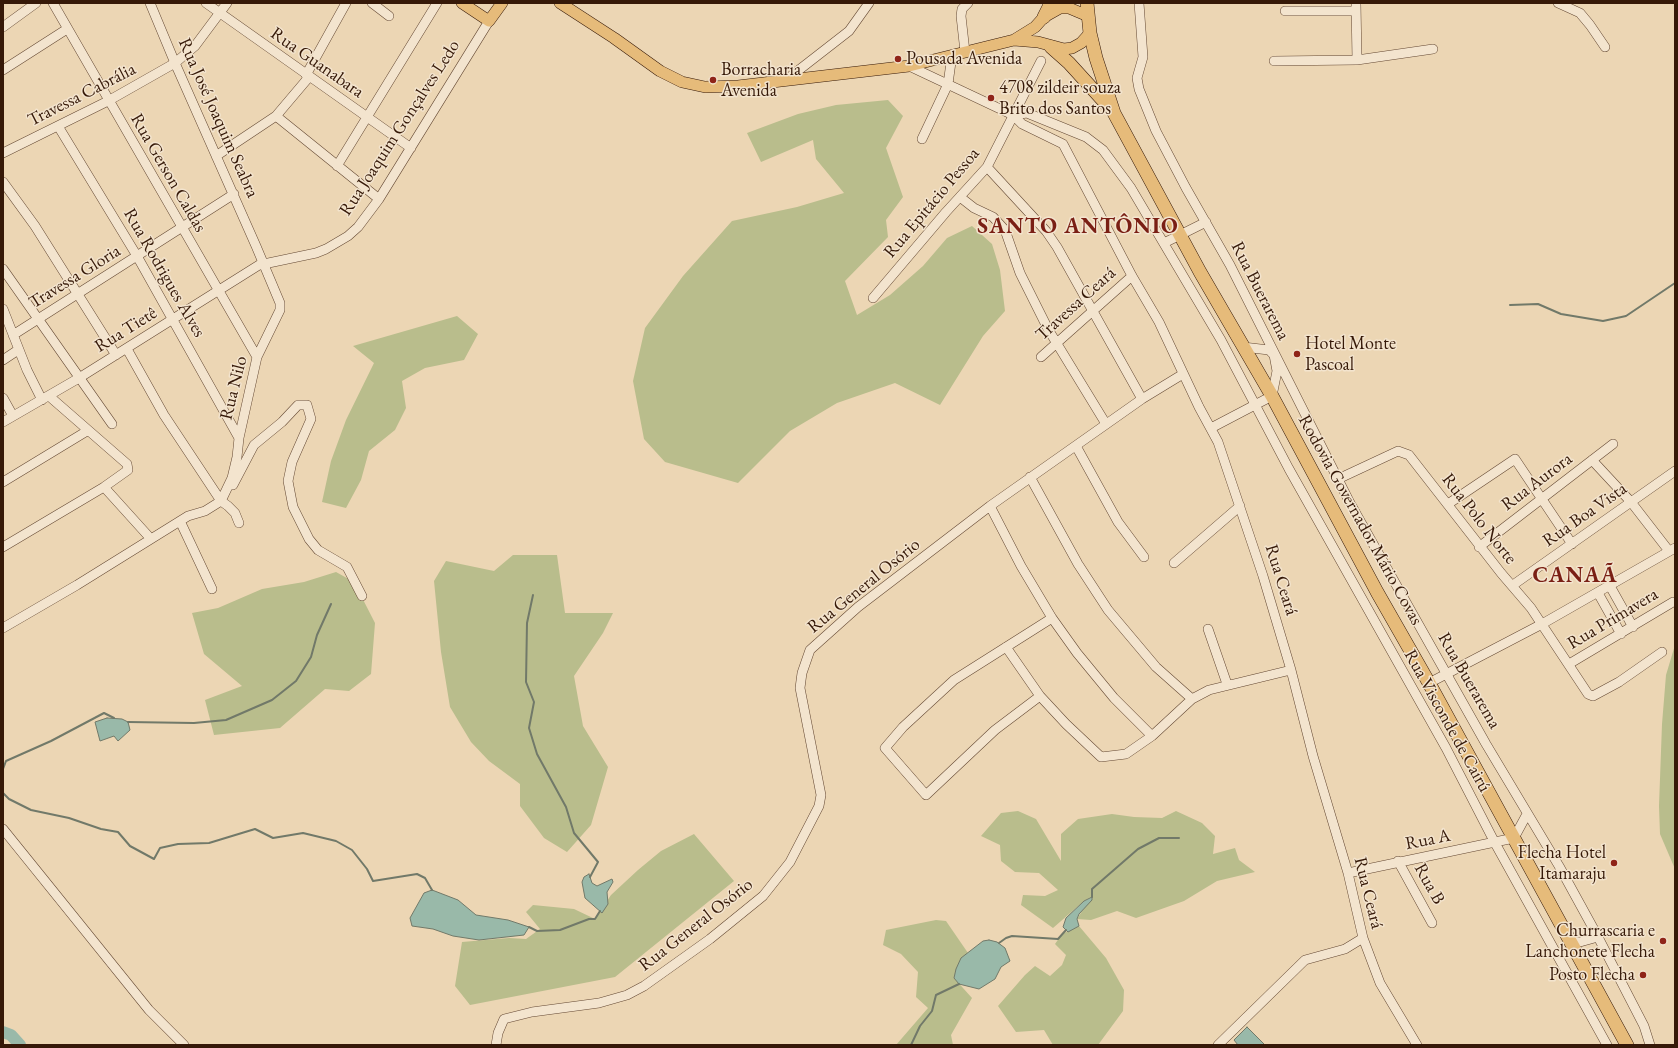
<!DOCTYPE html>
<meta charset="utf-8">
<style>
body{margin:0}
#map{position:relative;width:1678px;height:1048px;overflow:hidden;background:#ecd6b4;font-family:"EB Garamond",serif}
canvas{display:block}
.frame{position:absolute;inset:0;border:4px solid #361908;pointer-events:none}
</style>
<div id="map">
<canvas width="1678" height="1048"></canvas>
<div class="frame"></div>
</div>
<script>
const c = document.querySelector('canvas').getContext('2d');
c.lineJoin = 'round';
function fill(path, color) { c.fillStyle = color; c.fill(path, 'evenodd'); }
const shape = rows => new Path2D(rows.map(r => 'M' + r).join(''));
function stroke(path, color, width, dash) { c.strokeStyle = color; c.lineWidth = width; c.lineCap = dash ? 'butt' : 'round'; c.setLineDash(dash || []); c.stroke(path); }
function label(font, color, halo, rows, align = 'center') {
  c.font = font + ' "EB Garamond",serif'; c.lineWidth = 3; c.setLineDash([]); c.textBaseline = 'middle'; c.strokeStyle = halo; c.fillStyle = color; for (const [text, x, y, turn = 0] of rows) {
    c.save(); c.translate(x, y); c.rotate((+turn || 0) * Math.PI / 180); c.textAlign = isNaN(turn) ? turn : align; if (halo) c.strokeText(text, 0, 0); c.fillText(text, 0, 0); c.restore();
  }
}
fill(shape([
 [888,100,903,116,886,148,903,197,886,220,888,237,845,281,857,315,890,295,923,266,947,238,972,226,992,244,1000,270,1005,311,983,336,940,405,895,383,837,403,790,431,738,483,665,462,644,439,633,381,645,328,683,276,732,221,797,207,844,193,816,159,813,140,761,162,747,133,798,114,836,105],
 [457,316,478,334,464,360,425,368,402,381,406,408,395,430,369,451,361,480,346,508,322,502,331,461,346,420,374,363,353,346],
 [513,555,557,555,565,613,613,613,603,633,574,676,583,726,608,767,591,825,567,852,544,838,520,806,520,784,489,761,471,742,450,707,441,652,434,581,446,561,494,571],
 [336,572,354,582,375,623,371,674,349,691,325,689,280,728,214,735,205,700,242,686,204,654,192,613,218,608,262,589,304,582],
 [1675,645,1675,869,1660,834,1659,806,1662,724,1666,675],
 [1018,811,1036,819,1061,861,1061,834,1078,819,1112,814,1134,817,1162,818,1176,811,1202,823,1215,836,1213,854,1235,848,1239,860,1255,872,1217,881,1184,901,1136,918,1117,911,1091,920,1077,919,1091,897,1084,901,1053,928,1021,905,1023,895,1045,896,1058,890,1039,873,1015,872,1001,861,1000,845,981,836,1001,813],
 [694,834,734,881,615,977,470,1005,455,986,462,942,509,938,526,939,540,929,526,912,533,905,574,909,595,919,611,895,638,870,661,851],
 [936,920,946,921,968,953,959,963,954,978,972,998,951,1035,953,1045,896,1045,928,1008,916,997,918,972,901,954,883,945,886,930],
 [1079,926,1106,958,1124,990,1123,1011,1098,1045,1053,1045,1044,1030,1016,1032,998,1006,1025,975,1035,966,1050,976,1062,965,1066,955,1055,944,1062,934]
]), '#b9bd8c');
const water = shape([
 [107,718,122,719,128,722,130,730,118,741,114,736,100,741,95,722,107,718],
 [589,874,592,883,597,886,612,879,613,882,607,892,608,904,602,913,585,898,582,882,584,877,589,874],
 [432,890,458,900,476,915,508,920,529,927,524,935,479,940,453,936,433,929,412,926,410,918,424,893,432,890],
 [1092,897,1092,900,1079,914,1077,919,1079,926,1068,932,1063,927,1066,918,1084,901,1092,897],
 [989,940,997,942,1005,948,1010,961,1001,967,995,979,979,989,959,984,954,978,956,969,961,958,983,941,989,940],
 [1247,1027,1265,1045,1238,1045,1234,1040,1247,1027]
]);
fill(water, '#99b9a9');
stroke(water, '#717969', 1);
stroke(shape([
 [1510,305,1538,304,1561,314,1603,321,1626,316,1675,283],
 [533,595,527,623,526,682,534,702,529,728,537,754,566,807,574,833,598,862,590,877],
 [128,722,194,723,226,720,272,700,296,681,311,657,317,635,331,604],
 [3,769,6,761,51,741,104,713,114,718],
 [3,793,9,799,31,810,69,818,101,829,118,832,130,846,154,859,160,848,178,844,209,843,255,829,273,838,303,833,336,841,352,850,367,869,373,881,417,874,425,878,432,890],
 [1092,897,1092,889,1138,849,1159,838,1179,838],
 [529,927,537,931,560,930,589,919,595,919,600,911],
 [999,943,1006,938,1012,936,1058,939,1066,930],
 [911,1045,920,1026,932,1011,936,995,959,984]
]), '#717969', 2);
stroke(shape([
 [3,1032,11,1035,20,1045]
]), '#99b9a9', 12);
const minor = shape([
 [53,3,257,357],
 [150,3,175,63,256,246,280,303,280,310,257,357,239,438,237,457,232,478,221,501,205,511,188,516,151,539],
 [206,3,411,148],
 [372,3,389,16],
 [1139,3,1143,57,1137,78,1139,89,1156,131,1186,188,1230,265,1350,503,1486,744,1559,866,1598,937,1644,1026,1650,1045],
 [1356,3,1357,60],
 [1558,3,1580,13,1590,25,1605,47],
 [1285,11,1356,11],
 [3,27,36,3],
 [965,52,961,16,962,9,968,3],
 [1274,61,1357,60,1433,49],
 [909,66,1013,115,1022,124,1063,144],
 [3,70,67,29],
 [306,75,346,3],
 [786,80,849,31,869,3],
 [1013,115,1027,113,1086,137,1103,150,1131,188,1221,340,1289,469,1446,748,1495,843,1607,1045],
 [276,116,379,199],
 [58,126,137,256,239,438],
 [922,139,948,84,952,55],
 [1063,144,1132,276,1159,322,1199,407,1218,442,1263,576,1291,670,1313,756,1348,873,1363,938,1380,983,1417,1045],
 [3,153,108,101,175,63,195,46,227,3],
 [216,156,276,116,309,77],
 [337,166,437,3],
 [987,167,1046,231,1057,247,1142,399],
 [3,182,35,226,116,355],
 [960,197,974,208,993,217,1005,230,1020,273,1048,329,1106,424],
 [1164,243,1206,222],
 [3,269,112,424],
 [873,298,946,212,987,167,1041,61],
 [3,309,27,370,42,400],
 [13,335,234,194],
 [127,349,164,415,221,501,228,506,235,513,239,523],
 [1041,357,1132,276],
 [3,360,18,350],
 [3,398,13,416],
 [3,422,79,378,259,265,316,253,326,249,348,236,358,227,379,199,489,21],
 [1211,428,1272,396,1277,371,1274,355,1269,350,1243,347],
 [1076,446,1118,522,1144,557],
 [1592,460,1631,502,1669,551],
 [1030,477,1078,564,1108,610,1156,667,1192,699],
 [1338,479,1398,451,1409,455,1501,573,1531,608,1588,694,1593,696,1619,682,1662,652],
 [3,482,87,431],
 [233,485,254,445,282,422,298,405,307,405,311,419,292,462,288,481,293,507,309,539,318,550,347,567,362,596],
 [1448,504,1515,459,1572,544],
 [990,506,1021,566,1052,618,1077,653,1114,698,1152,736],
 [180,521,212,589],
 [3,547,104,487,128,470,127,464,49,396],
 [1479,547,1613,444],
 [1174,563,1240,506],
 [1513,585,1675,471],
 [1610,586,1633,627],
 [1598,593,1621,634],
 [3,628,77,585,151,539,104,487],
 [1208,629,1227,684],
 [1006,647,1040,696,1066,724,1101,757,1126,754,1152,736,1192,699,1209,690,1291,670],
 [1569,664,1673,602],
 [1429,683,1542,624,1675,548],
 [1040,696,995,730,926,795,885,748,903,727,954,680,1052,618],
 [3,829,149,1010,184,1045],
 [1398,861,1432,923],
 [1348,873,1514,838,1527,814],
 [1570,941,1580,942,1598,937],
 [496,1045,498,1033,504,1019,532,1012,599,1003,627,995,644,986,710,939,763,896,790,862,819,806,821,795,800,688,802,673,810,650,858,607,990,506,1142,399,1183,374],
 [1218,1045,1305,960,1345,949,1363,938]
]);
const major = shape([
 [462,3,489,21,502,3],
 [560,3,614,38,660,71,682,82,705,87,738,86,909,66,1014,40,1035,27,1044,17,1060,8,1069,8,1088,16],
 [1014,40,1038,42,1064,49,1072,48,1081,43,1090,33]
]);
const highway = shape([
 [1087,3,1090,33,1096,58,1114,113,1200,272,1272,396,1377,592,1429,683,1627,1045],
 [1044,17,1051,3],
 [1051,47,1069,63,1109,107]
]);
stroke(minor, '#644833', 10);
stroke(major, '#361908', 12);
stroke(highway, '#361908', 14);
stroke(minor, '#f3e4ce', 9);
stroke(major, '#e6bb7a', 11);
stroke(highway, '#e6bb7a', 13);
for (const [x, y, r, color] of [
 [898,59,4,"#8f2418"],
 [713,80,4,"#8f2418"],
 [991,98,4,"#8f2418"],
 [1297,354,4,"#8f2418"],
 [1614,863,4,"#8f2418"],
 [1663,941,4,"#8f2418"],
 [1643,975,4,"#8f2418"]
]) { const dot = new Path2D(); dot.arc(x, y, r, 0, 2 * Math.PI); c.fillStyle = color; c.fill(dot); stroke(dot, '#f3e4ce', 1.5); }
label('18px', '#361908', '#f3e4ce', [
 ["Pousada Avenida",906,59],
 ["Borracharia",721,70],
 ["Avenida",721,91],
 ["4708 zildeir souza",999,88],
 ["Brito dos Santos",999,109],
 ["Hotel Monte",1305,344],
 ["Pascoal",1305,365],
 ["Flecha Hotel",1606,853,"right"],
 ["Itamaraju",1606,874,"right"],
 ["Churrascaria e",1655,931,"right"],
 ["Lanchonete Flecha",1655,952,"right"],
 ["Posto Flecha",1635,975,"right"]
], 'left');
label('18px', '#361908', '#f3e4ce', [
 ["Rua Guanabara",317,63,35],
 ["Travessa Cabrália",82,95,-27],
 ["Rua José Joaquim Seabra",218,118,66],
 ["Rua Joaquim Gonçalves Ledo",400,128,-57],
 ["Rua Gerson Caldas",168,173,60],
 ["Rua Epitácio Pessoa",932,203,-50],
 ["Rua Rodrigues Alves",164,273,60],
 ["Travessa Gloria",75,277,-32],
 ["Rua Buerarema",1260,291,63],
 ["Travessa Ceará",1076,304,-42],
 ["Rua Tietê",126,330,-32],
 ["Rua Nilo",234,388,-76],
 ["Rua Aurora",1537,482,-37],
 ["Rua Boa Vista",1585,515,-35],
 ["Rua Polo Norte",1479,519,52],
 ["Rodovia Governador Mário Covas",1360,520,61],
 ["Rua Ceará",1281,580,73],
 ["Rua General Osório",864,586,-39],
 ["Rua Primavera",1613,619,-31],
 ["Rua Buerarema",1469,681,60],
 ["Rua Visconde de Cairú",1447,721,61],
 ["Rua A",1428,840,-11],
 ["Rua B",1429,884,61],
 ["Rua Ceará",1368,893,76],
 ["Rua General Osório",696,925,-38]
]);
c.letterSpacing = '1px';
label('bold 22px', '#7a1f14', '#f3e4ce', [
 ["SANTO ANTÔNIO",1078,227],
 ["CANAÃ",1575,576]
]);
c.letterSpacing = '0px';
</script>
